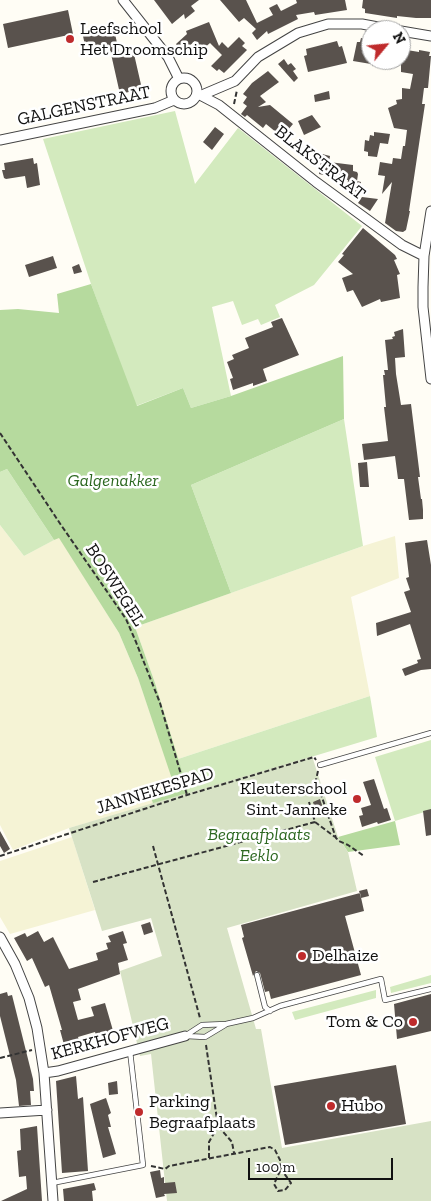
<!DOCTYPE html>
<style>
body{margin:0}
#map{position:relative;width:431px;height:1201px;overflow:hidden;background:#fffdf5;font-family:"Zilla Slab",serif}
canvas{display:block}
.north{position:absolute;left:361px;top:20px;width:50px;height:50px;box-sizing:border-box;background:#fff;border:1px solid #a0a0a0;border-radius:50%;rotate:62deg;font-size:14px;font-weight:700;line-height:20px;text-align:center;color:#111}
.north::after{content:'';display:block;margin:auto;width:18px;height:22px;background:#bf2b2c;clip-path:polygon(50% 0,100% 100%,50% 72%,0 100%)}
.scale{position:absolute;left:248px;top:1158px;width:145px;height:22px;box-sizing:border-box;border:2px solid #111;border-top:0;padding-left:6px;font-size:15px;line-height:18px;white-space:nowrap;color:#111;-webkit-text-stroke:4px #fff;paint-order:stroke}
</style>
<div id="map">
<canvas width="431" height="1201"></canvas>
<div class="north">N</div>
<div class="scale">100 m</div>
</div>
<script>
const c = document.querySelector('canvas').getContext('2d');
c.lineJoin = 'round';
function fill(path, color) { c.fillStyle = color; c.fill(path, 'evenodd'); }
const shape = rows => new Path2D(rows.map(r => 'M' + r).join(''));
function stroke(path, color, width, dash) { c.strokeStyle = color; c.lineWidth = width; c.lineCap = dash ? 'butt' : 'round'; c.setLineDash(dash || []); c.stroke(path); }
function label(font, color, halo, rows, align = 'center') {
  c.font = font + ' "Zilla Slab",serif'; c.lineWidth = 5; c.setLineDash([]); c.textBaseline = 'middle'; c.strokeStyle = halo; c.fillStyle = color; for (const [text, x, y, turn = 0] of rows) {
    c.save(); c.translate(x, y); c.rotate((+turn || 0) * Math.PI / 180); c.textAlign = isNaN(turn) ? turn : align; if (halo) c.strokeText(text, 0, 0); c.fillText(text, 0, 0); c.restore();
  }
}
fill(shape([
 [0,525,24,556,59,537,119,633,138,678,175,785,150,793,153,804,69,828,13,850,0,825],
 [395,536,399,578,351,597,370,696,178,759,155,683,135,627,363,546],
 [72,837,95,910,10,934,0,917,0,861]
]), '#f5f3d5');
fill(shape([
 [175,111,195,184,238,128,362,226,314,285,275,305,280,317,261,325,258,319,242,325,233,301,212,307,231,396,191,408,183,388,136,406,91,284,43,139],
 [344,419,363,546,231,593,191,485],
 [7,469,54,540,24,556,0,525,0,472],
 [370,696,377,737,189,794,178,759],
 [431,740,431,810,395,821,375,757],
 [431,975,431,983,391,993,390,987],
 [376,990,376,998,295,1020,292,1012]
]), '#d3eabe');
fill(shape([
 [91,284,137,406,183,388,191,408,231,396,343,356,344,419,191,485,231,593,135,627,155,683,189,794,153,804,150,793,174,785,138,678,119,633,59,538,54,540,7,469,0,472,0,310,18,309,59,313,57,294],
 [395,821,400,845,348,852,338,837]
]), '#b6da9e');
fill(shape([
 [312,756,338,837,348,852,357,891,227,928,256,1029,261,1029,282,1148,431,1121,431,1201,167,1201,151,1054,140,1056,120,971,162,956,151,918,102,931,69,828]
]), '#d7e2c5');
fill(shape([
 [154,0,199,0,191,6,195,11,185,19,184,14,172,24],
 [220,0,246,0,257,23,273,15,269,8,277,4,281,11,297,3,296,0,345,0,347,10,315,15,314,12,296,15,298,19,268,34,267,31,257,40,252,33,256,29,244,18,239,22],
 [363,0,431,0,431,18,416,18,397,16,397,18,365,13,365,9,362,8],
 [68,10,73,34,8,48,3,24],
 [209,22,219,46,222,42,228,48,239,37,245,43,242,46,247,50,224,73,219,69,217,71,211,66,222,55,210,43,202,50,195,41,182,52,176,44,187,34,186,31],
 [114,29,120,57,134,54,142,89,120,94,109,45,86,50,83,36],
 [361,38,371,40,371,64,353,61,357,42,360,42],
 [337,41,339,47,342,46,347,63,308,72,304,56,307,55,306,49],
 [401,49,419,52,419,50,430,52,429,56,431,56,428,88,424,88,422,104,425,104,409,211,410,211,406,230,403,232,396,231,385,223,392,182,382,194,385,176,378,175,380,162,392,164,393,158,401,159,403,146,405,146,407,130,394,128,388,108,397,104,396,100,402,99,402,88,410,89,413,74,401,72],
 [284,59,288,65,291,63,296,69,293,71,298,78,294,82,278,64],
 [268,71,279,82,260,96,266,102,258,107,270,105,293,124,282,137,266,124,263,128,247,115,245,117,241,114,247,106,243,103,247,97,243,94,252,83],
 [329,91,330,99,315,102,314,95],
 [312,115,321,127,304,135,298,121],
 [215,127,224,134,212,150,203,142],
 [374,132,390,134,388,144,380,143,377,157,368,156,368,152,364,151,365,140,369,141,370,135,374,136],
 [322,154,330,156,329,162,353,165,353,171,357,172,358,174,357,181,361,182,359,192,347,190,348,180,319,174],
 [33,158,34,164,37,163,40,185,27,188,25,176,6,179,4,178,2,170,5,170,4,163],
 [362,197,378,199,370,211,358,203],
 [363,228,395,255,397,259,394,260,400,274,397,275,400,298,381,302,380,299,362,307,353,290,347,292,342,278,353,274,338,262,344,255,342,254],
 [53,256,57,268,29,277,25,265],
 [79,264,82,272,74,274,72,267],
 [282,318,299,355,263,369,267,381,253,386,253,383,233,390,230,379,233,378,227,362,234,359,232,355,249,348,245,338,273,327,271,322],
 [403,329,405,357,395,358,396,374,401,405,411,404,420,477,418,477,421,499,422,499,423,510,423,519,409,520,404,479,398,479,395,456,364,460,362,444,388,441,384,407,386,407,383,375,385,375,384,370,388,370,385,340,393,339,392,337,395,336,394,332],
 [367,462,369,487,360,487,358,463],
 [427,540,431,565,431,669,421,670,405,676,402,669,418,663,417,660,421,659,410,624,377,636,376,623,411,612,404,592,410,590,406,578,409,577,405,543],
 [374,779,384,809,387,808,391,820,378,824,377,822,362,827,359,816,363,815,361,808,371,805,363,782],
 [320,799,324,811,316,813,313,802],
 [431,809,431,835,426,836,423,811],
 [0,831,10,849,4,853,0,846],
 [367,889,369,896,361,898,359,891],
 [360,893,364,911,345,916,361,975,271,999,269,991,265,992,260,973,256,971,253,976,242,938,244,937,241,925],
 [150,922,153,932,144,935,141,925],
 [38,931,44,942,53,937,69,969,98,960,96,953,108,949,106,943,111,942,108,936,123,931,127,943,123,944,128,960,118,963,120,974,78,989,81,1000,73,1002,78,1020,94,1016,91,1007,105,1003,114,1034,97,1039,95,1032,78,1037,81,1047,66,1052,60,1030,62,1030,49,985,45,987,32,958,27,961,14,938,25,933,27,937],
 [7,992,8,996,12,995,33,1079,34,1091,30,1091,31,1105,19,1106,16,1080,0,1016,0,994],
 [431,994,431,1031,397,1039,394,1004],
 [396,1065,406,1124,285,1145,274,1086],
 [76,1076,78,1099,83,1097,88,1171,62,1173,56,1081],
 [117,1081,118,1094,109,1095,108,1083],
 [106,1098,111,1113,108,1115,111,1127,108,1127,116,1154,103,1158,90,1104],
 [37,1126,42,1201,1,1201,27,1189,26,1176,19,1177,17,1151,21,1150,20,1129],
 [160,1170,161,1178,164,1177,164,1183,175,1182,177,1193,164,1194,165,1196,156,1198,150,1172],
 [94,1183,96,1190,92,1191,93,1201,64,1201,63,1189]
]), '#59524d');
const lane = shape([
 [320,765,431,733],
 [257,975,265,1007,270,1011],
 [185,1036,202,1025,226,1024,253,1018,280,1006,381,979,385,1000,431,989],
 [186,1036,205,1037,225,1025],
 [52,1183,143,1165,130,1051]
]);
const street = shape([
 [123,0,168,57,179,79],
 [401,31,431,36],
 '171 91a13 13 0 1 1 26 0a13 13 0 1 1-26 0Z',
 [198,94,219,105,316,182,402,245,424,256],
 [202,95,235,81,258,57,298,33,328,24,362,24,394,30],
 [0,140,155,108,174,100],
 [431,211,424,256,423,287,423,307,431,379],
 [0,937,15,964,29,998,37,1028,44,1073,53,1201],
 [44,1073,58,1071,185,1036],
 [0,1113,47,1110]
]);
stroke(lane, '#444', 6);
stroke(street, '#444', 11);
stroke(shape([
 [234,104,237,90],
 [0,433,61,525,126,619,136,642,160,703,187,795],
 [318,771,316,780,336,838,339,841,348,845,364,856],
 [315,822,335,837],
 [153,846,200,1018],
 [0,856,187,795,314,757,316,760],
 [93,882,315,822,309,802],
 [206,1045,218,1126,232,1142,234,1153],
 [0,1058,32,1050],
 [209,1158,209,1142,218,1126],
 [151,1166,165,1169,169,1166,270,1147,275,1150,280,1160,281,1169,274,1184,278,1191,285,1190,291,1183,281,1169]
]), '#333', 2, [5, 2.5]);
stroke(lane, '#fff', 4.5);
stroke(street, '#fff', 9);
for (const [x, y, r, color] of [
 [70,39,5,"#bf2b2c"],
 [357,799,5,"#bf2b2c"],
 [302,956,5,"#bf2b2c"],
 [413,1022,5,"#bf2b2c"],
 [331,1106,5,"#bf2b2c"],
 [139,1112,5,"#bf2b2c"]
]) { const dot = new Path2D(); dot.arc(x, y, r, 0, 2 * Math.PI); c.fillStyle = color; c.fill(dot); stroke(dot, '#fff', 2); }
label('18px', '#111', '#fff', [
 ["Leefschool",80,29],
 ["Het Droomschip",80,50],
 ["Kleuterschool",347,789,"right"],
 ["Sint-Janneke",347,810,"right"],
 ["Delhaize",312,956],
 ["Tom & Co",403,1022,"right"],
 ["Parking",149,1102],
 ["Begraafplaats",149,1123],
 ["Hubo",341,1106]
], 'left');
label('18px', '#111', '#fff', [
 ["GALGENSTRAAT",84,106,-12],
 ["BLAKSTRAAT",320,163,38],
 ["BOSWEGEL",115,585,57],
 ["JANNEKESPAD",155,791,-17],
 ["KERKHOFWEG",110,1039,-15]
]);
label('italic 18px', '#2d6821', '#fff', [
 ["Galgenakker",113,481],
 ["Begraafplaats",259,835],
 ["Eeklo",259,856]
]);
</script>
